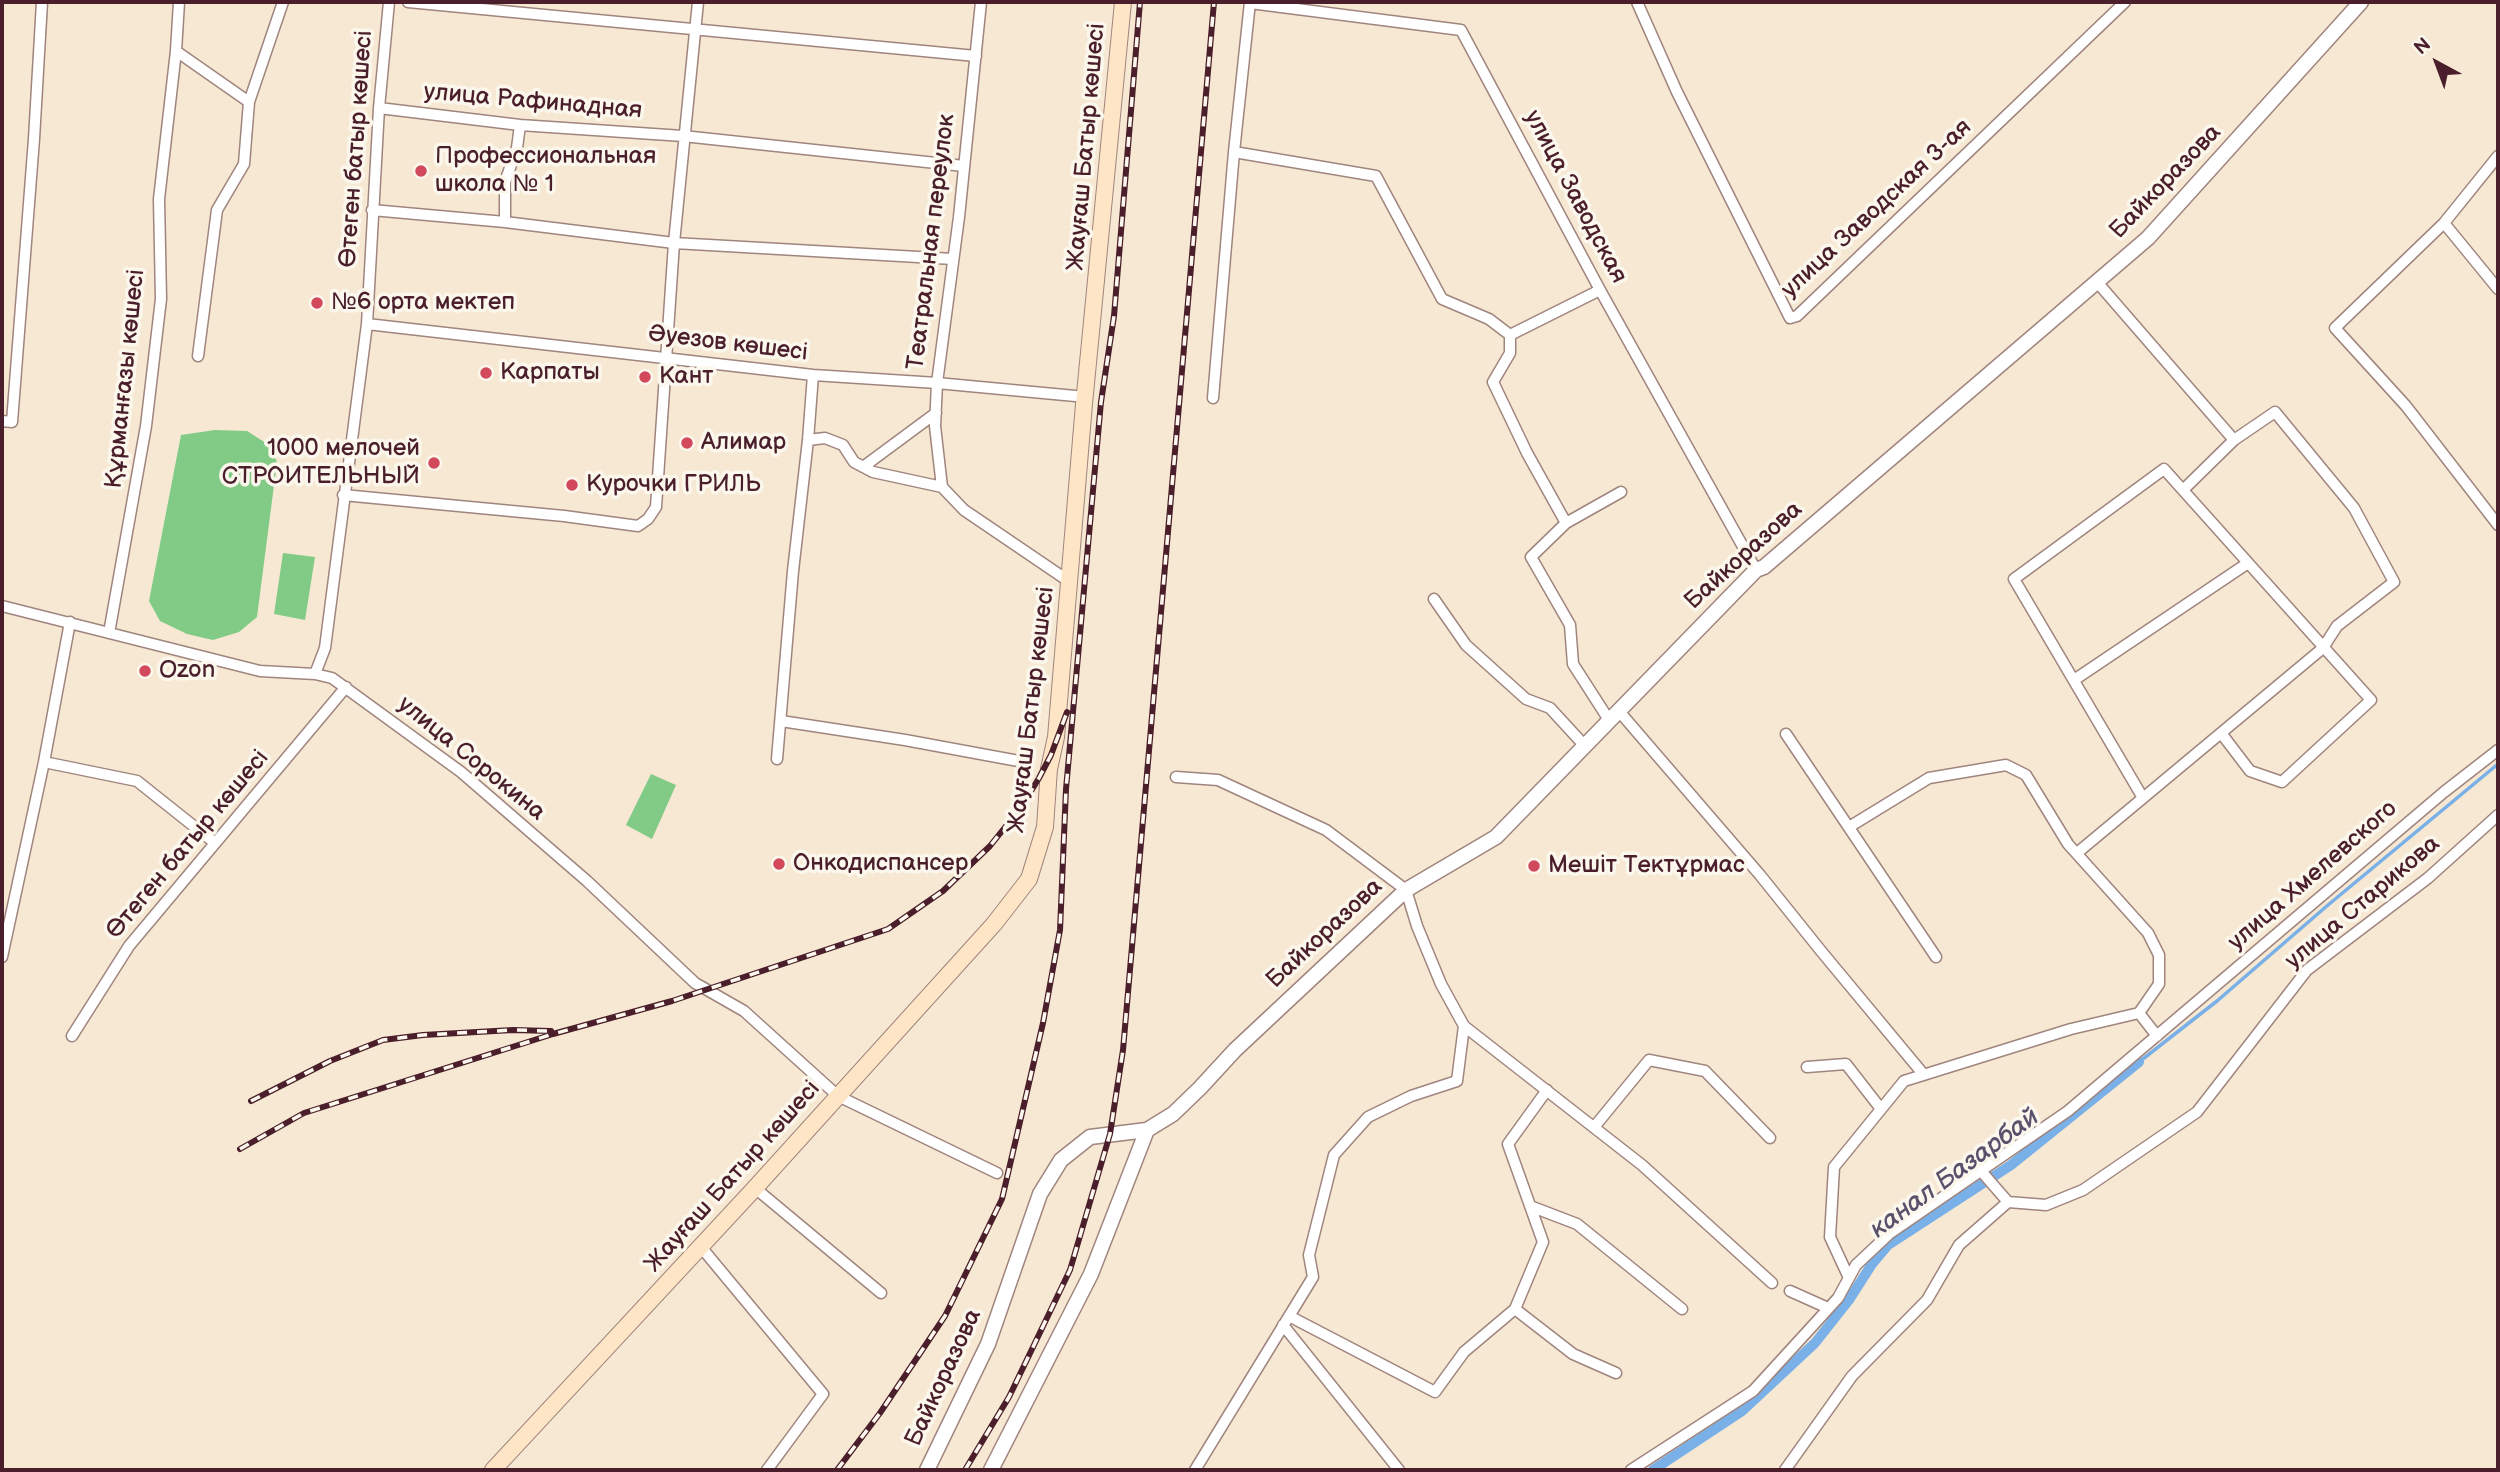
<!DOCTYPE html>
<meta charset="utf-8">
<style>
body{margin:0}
#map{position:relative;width:2500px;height:1472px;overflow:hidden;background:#f6e8d2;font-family:"Balsamiq Sans",sans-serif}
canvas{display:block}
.frame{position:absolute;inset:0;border:4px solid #4a1f2b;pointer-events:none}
.north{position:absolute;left:2402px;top:28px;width:70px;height:70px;-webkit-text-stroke:5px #fbf7ec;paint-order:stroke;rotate:319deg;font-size:19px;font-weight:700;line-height:28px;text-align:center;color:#4a1f2b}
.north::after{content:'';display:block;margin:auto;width:24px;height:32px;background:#4a1f2b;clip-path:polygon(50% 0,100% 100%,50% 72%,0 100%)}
</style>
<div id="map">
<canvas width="2500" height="1472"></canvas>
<div class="frame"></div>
<div class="north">N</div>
</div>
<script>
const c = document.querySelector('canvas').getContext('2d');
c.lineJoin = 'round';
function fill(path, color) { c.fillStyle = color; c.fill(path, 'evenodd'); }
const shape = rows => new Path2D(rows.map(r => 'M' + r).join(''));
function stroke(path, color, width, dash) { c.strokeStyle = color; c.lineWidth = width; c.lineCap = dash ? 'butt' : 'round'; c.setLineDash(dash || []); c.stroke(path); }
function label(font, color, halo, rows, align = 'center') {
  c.font = font + ' "Balsamiq Sans",sans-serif'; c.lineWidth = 7; c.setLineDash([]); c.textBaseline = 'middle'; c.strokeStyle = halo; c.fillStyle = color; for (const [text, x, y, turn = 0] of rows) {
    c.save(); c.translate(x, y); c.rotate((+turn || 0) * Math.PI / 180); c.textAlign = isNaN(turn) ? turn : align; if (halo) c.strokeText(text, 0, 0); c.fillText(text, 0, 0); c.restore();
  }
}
fill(shape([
 [215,430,247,431,269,445,277,462,257,617,239,632,213,640,187,634,160,621,149,601,181,435],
 [283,553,315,557,305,620,274,614],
 [651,774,676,785,652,839,626,825]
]), '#82cb87');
stroke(shape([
 [2139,1062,2217,1001,2328,905,2498,764]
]), '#79b0e8', 3.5);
stroke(shape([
 [1653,1470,1742,1411,1815,1343,1849,1300,1872,1264,1888,1245,2011,1165,2139,1062]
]), '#79b0e8', 10);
const minor = shape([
 [408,2,976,56],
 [1637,2,1677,92,1790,318,1797,316,2125,2],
 [1250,3,1461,30,1600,290,1756,570],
 [176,51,249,102],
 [379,108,520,125,683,136,964,166],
 [1234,152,1376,176,1442,299,1489,319,1510,335,1510,353,1493,382,1527,453,1566,523,1531,557,1570,625,1573,664,1609,720],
 [2498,156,2444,223,2335,328,2406,406,2498,525],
 [372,210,505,222,674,243,953,259],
 [505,222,505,182,517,148,520,125],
 [2444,223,2498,289],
 [367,324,813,375,937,383,1086,397],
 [1510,335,1600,290],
 [198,356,217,210,244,164,249,102,283,2],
 [1213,398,1234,152,1250,2],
 [2,421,12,422,34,139,42,2],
 [808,440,825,438,843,445,854,462,873,472,942,487,964,510,1070,582],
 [863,467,936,413],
 [942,487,935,426,937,383,959,217,981,2],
 [2183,490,2234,440],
 [343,495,564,516,638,526,648,519,656,507,674,243,698,2],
 [1566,523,1621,492],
 [1434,599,1466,645,1526,699,1550,708,1584,745],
 [2,606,260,671,315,674,332,678,461,772,587,881,695,983,744,1011,838,1096,997,1173],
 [109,633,146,426,161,299,159,199,176,51,179,2],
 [315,674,325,648,367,324,379,108,389,2],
 [2074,680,2248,563],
 [1618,710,1760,875,1821,951,1924,1075],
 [781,721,905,740,1024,762],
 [1786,734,1936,957],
 [777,759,793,571,808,440,813,375],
 [44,762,137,781,215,843],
 [1176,777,1218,780,1326,830,1406,890,1417,926,1441,984,1464,1026,1642,1165,1772,1283],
 [2143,798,2014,579,2164,469,2371,700,2282,782,2250,771,2221,733],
 [1849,827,1929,778,2006,765,2026,775,2068,844,2148,933,2159,955,2159,984,2139,1013],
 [2077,853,2323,648,2337,626,2394,582,2354,508,2275,412,2234,440,2097,282],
 [2,957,44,762,70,622],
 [72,1036,129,946,346,687],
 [1807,1067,1846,1064,1881,1109],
 [1595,1126,1649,1060,1705,1071,1770,1138],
 [1981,1171,2008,1202],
 [755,1188,881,1293],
 [1530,1206,1577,1224,1682,1309],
 [701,1247,823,1394,767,1470],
 [1849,1278,1830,1237,1834,1167,1904,1081,2071,1029,2139,1013,2157,1036],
 [1790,1291,1828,1308],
 [1515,1309,1573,1354,1616,1373],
 [1289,1316,1435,1392,1464,1352,1515,1309,1543,1242,1508,1144,1547,1090],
 [1283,1325,1399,1470],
 [1195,1470,1313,1277,1309,1255,1334,1155,1368,1117,1411,1096,1457,1081,1464,1026],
 [1631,1470,1753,1391,1838,1298,1856,1265,1889,1234,2068,1111,2444,792,2498,750],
 [1785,1470,1852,1376,1927,1300,1959,1245,2008,1202,2046,1205,2083,1190,2197,1112,2307,970,2428,878,2498,815]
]);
const tertiary = shape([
 [927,1470,988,1344,1040,1194,1061,1160,1090,1137,1147,1130,1173,1114,1200,1088,1235,1050,1406,890,1496,837,1756,570,1764,567,2148,238,2361,2],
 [991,1470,1091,1274,1147,1130]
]);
const secondary = shape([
 [493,1470,755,1188,994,924,1029,879,1045,827,1049,769,1056,737,1084,404,1123,2]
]);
stroke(minor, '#a0847e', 13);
stroke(tertiary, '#a0847e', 17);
stroke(secondary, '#a0847e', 18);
stroke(minor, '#fff', 10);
stroke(tertiary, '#fff', 14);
stroke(secondary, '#fde5c5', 16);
const rail = shape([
 [251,1101,330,1061,383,1040,423,1035,513,1030,551,1031],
 [240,1149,304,1113,553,1034,672,1001,888,929,943,891,990,846,1022,806,1039,778,1051,755,1067,712],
 [837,1470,880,1413,945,1316,1002,1199,1043,1023,1060,930,1066,789,1101,402,1114,316,1140,2],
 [965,1470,1009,1397,1070,1270,1110,1134,1123,1050,1214,2]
]);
stroke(rail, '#4a1f2b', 6);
stroke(rail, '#fbf7ec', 3.5, [10]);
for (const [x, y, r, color] of [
 [421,171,7,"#d1495b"],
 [317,303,7,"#d1495b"],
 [486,373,7,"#d1495b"],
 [645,377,7,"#d1495b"],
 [687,443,7,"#d1495b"],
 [434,463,7,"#d1495b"],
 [572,485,7,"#d1495b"],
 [145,671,7,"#d1495b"],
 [779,864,7,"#d1495b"],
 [1534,866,7,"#d1495b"]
]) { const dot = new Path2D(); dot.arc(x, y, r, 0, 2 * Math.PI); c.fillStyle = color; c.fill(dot); stroke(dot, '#fbf7ec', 2.5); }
label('24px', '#4a1f2b', '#fbf7ec', [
 ["улица Рафинадная",533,102,5],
 ["Жауғаш Батыр көшесі",1087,147,-85],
 ["Өтеген батыр көшесі",357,149,-86],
 ["Байкоразова",2166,182,-46],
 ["улица Заводская",1575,197,62],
 ["улица Заводская 3-ая",1877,209,-43],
 ["Театральная переулок",932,242,-83],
 ["Әуезов көшесі",728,344,7],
 ["Құрманғазы көшесі",126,379,-84],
 ["Байкоразова",1744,556,-42],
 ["Жауғаш Батыр көшесі",1032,710,-83],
 ["улица Сорокина",471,759,39],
 ["Өтеген батыр көшесі",188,845,-50],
 ["улица Хмелевского",2313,876,-41],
 ["улица Старикова",2363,903,-40],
 ["Байкоразова",1325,934,-43],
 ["Жауғаш Батыр көшесі",733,1177,-48],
 ["Байкоразова",944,1378,-65]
]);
label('24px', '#4a1f2b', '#fbf7ec', [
 ["Профессиональная",435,157],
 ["школа № 1",435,185],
 ["№6 орта мектеп",331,303],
 ["Карпаты",500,373],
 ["Кант",659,377],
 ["Алимар",701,443],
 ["1000 мелочей",420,449,"right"],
 ["СТРОИТЕЛЬНЫЙ",420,477,"right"],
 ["Курочки ГРИЛЬ",586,485],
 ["Ozon",159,671],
 ["Онкодиспансер",793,864],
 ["Мешіт Тектұрмас",1548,866]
], 'left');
label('italic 26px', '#5a526d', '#fbf7ec', [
 ["канал Базарбай",1955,1174,-36]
]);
</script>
